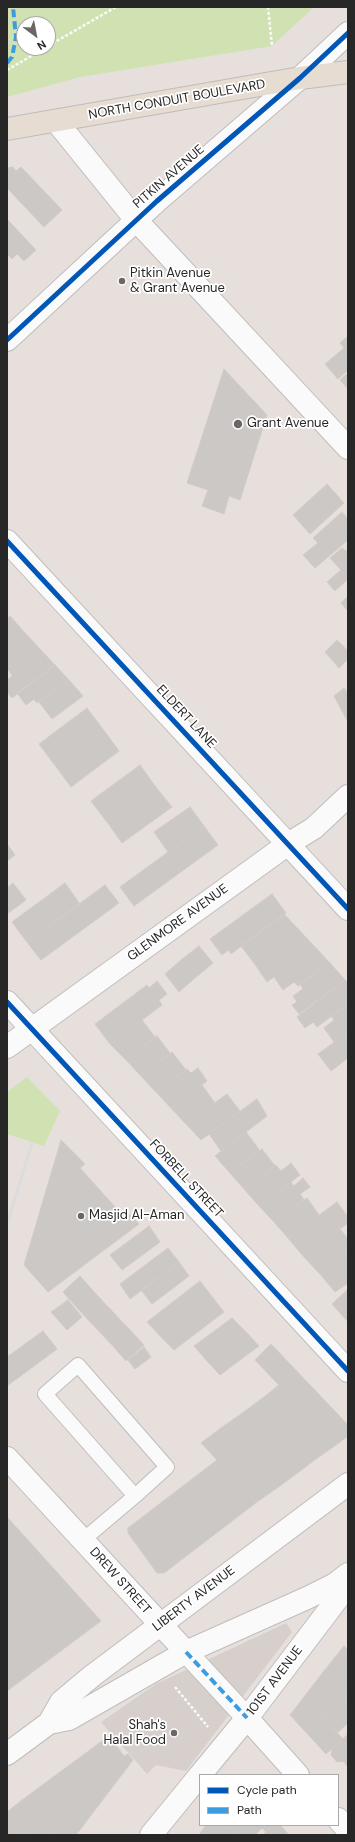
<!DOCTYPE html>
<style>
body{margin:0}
#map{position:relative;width:355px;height:1842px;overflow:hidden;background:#e6dfdb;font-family:"DM Sans",sans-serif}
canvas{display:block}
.frame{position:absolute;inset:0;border:8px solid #272727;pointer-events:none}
.legend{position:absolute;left:199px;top:1774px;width:140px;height:52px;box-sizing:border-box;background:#fff;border:1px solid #a9a9a9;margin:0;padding:5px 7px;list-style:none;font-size:12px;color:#272727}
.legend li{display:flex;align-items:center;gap:8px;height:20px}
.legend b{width:20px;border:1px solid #a9a9a9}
.north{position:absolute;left:16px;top:16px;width:40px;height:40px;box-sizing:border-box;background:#fff;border:1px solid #a9a9a9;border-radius:50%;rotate:148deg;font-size:11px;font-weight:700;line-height:16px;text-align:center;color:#272727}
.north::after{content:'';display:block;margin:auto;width:14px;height:18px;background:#6a6766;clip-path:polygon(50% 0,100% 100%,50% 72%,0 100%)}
</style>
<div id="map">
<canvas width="355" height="1842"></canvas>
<div class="frame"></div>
<ul class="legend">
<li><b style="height:5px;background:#0057b8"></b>Cycle path</li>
<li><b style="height:5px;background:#3d9ce0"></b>Path</li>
</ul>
<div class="north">N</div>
</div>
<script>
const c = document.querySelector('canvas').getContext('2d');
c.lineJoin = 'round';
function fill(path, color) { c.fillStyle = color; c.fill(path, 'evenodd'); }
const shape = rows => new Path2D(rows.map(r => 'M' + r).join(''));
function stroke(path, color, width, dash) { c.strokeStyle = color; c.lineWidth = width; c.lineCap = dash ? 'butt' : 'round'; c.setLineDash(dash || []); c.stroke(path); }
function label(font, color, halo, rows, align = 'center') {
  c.font = font + ' "DM Sans",sans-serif'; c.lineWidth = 3.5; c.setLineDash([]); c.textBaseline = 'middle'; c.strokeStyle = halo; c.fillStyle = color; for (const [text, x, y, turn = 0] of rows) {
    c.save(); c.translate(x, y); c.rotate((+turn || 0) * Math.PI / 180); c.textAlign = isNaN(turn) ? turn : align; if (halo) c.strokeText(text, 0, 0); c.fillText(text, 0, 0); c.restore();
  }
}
fill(shape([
 [7,7,314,7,272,46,80,77,7,97],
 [24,24,48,24,48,48,24,48],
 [27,1077,60,1111,44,1146,7,1134,7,1092]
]), '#d0e2b1');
fill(shape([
 [286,1623,292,1632,186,1771,156,1765,147,1774,101,1722,156,1684]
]), '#d6cfcb');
const building = shape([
 [13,167,16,171,21,167,62,210,44,227,7,188,7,168,13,167],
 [7,219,36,250,24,261,17,254,12,259,7,254,7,219],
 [348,336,348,370,338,379,325,364,344,348,340,343,348,336],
 [224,369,267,415,240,500,229,496,224,514,202,506,208,490,187,483,224,369],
 [348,373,348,389,340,380,348,373],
 [327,484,344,503,310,534,293,515,327,484],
 [342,512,348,519,348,540,315,568,303,555,318,543,313,538,342,512],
 [342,548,346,551,348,549,348,579,335,591,327,582,341,570,330,558,342,548],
 [348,596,348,611,341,603,348,596],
 [10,616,25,633,7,646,7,619,10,616],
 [25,633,40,649,10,672,7,669,7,646,25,633],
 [337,640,348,651,348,659,339,668,325,652,337,640],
 [40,649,55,665,12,698,7,692,7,680,12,676,10,672,40,649],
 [55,665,69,680,37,703,34,699,26,705,17,693,55,665],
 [69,680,83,696,52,719,39,702,69,680],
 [344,688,348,693,348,722,334,696,344,688],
 [87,708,102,728,54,764,39,744,87,708],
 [102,728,119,751,71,787,54,764,102,728],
 [140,765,155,786,107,822,91,801,140,765],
 [155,786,172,807,122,843,107,822,155,786],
 [190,807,204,826,168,852,154,832,190,807],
 [204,826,218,845,134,906,120,887,204,826],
 [7,844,15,855,7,861,7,844],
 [13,883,26,900,7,914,7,888,13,883],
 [65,883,80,904,27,942,12,922,65,883],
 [105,885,119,903,41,960,27,942,105,885],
 [272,894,286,913,231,954,229,950,222,955,210,939,272,894],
 [284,914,299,930,254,963,241,946,284,914],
 [299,930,315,947,267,982,254,963,299,930],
 [199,946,213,963,195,978,181,960,199,946],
 [315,947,330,963,298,986,294,982,283,990,274,977,315,947],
 [181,960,195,978,179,992,165,974,181,960],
 [330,963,345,980,299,1014,292,1005,297,1002,293,996,303,989,300,984,330,963],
 [345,980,348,983,348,1004,317,1027,313,1022,305,1028,297,1017,345,980],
 [157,981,167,994,159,1000,162,1005,110,1044,95,1024,147,985,149,988,157,981],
 [348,1004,348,1032,334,1042,324,1028,334,1020,331,1016,348,1004],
 [142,1020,155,1037,126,1060,110,1044,142,1020],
 [348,1032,348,1058,331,1071,318,1054,348,1032],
 [157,1036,170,1053,141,1076,126,1060,157,1036],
 [172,1052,186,1070,156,1092,141,1076,172,1052],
 [198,1068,207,1081,171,1108,156,1092,187,1069,191,1073,198,1068],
 [202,1085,215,1103,186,1124,171,1108,202,1085],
 [227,1094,240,1111,201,1140,186,1124,227,1094],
 [257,1099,267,1116,221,1151,209,1134,257,1099],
 [246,1132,260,1151,230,1173,215,1156,246,1132],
 [61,1140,85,1164,80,1168,125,1218,129,1214,139,1224,48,1292,24,1265,61,1140],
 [262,1149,275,1166,244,1189,230,1173,262,1149],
 [291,1163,300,1175,259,1206,244,1189,276,1165,281,1171,291,1163],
 [303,1178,310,1187,300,1194,304,1200,274,1222,259,1206,291,1182,294,1186,303,1178],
 [307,1198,319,1215,288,1238,274,1222,307,1198],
 [337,1202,348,1217,348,1223,303,1256,288,1238,337,1202],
 [149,1226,160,1242,122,1270,110,1255,149,1226],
 [340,1229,348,1239,348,1253,320,1274,303,1256,340,1229],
 [168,1248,179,1262,130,1299,120,1284,168,1248],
 [348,1253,348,1283,335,1292,320,1274,348,1253],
 [179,1262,189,1276,152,1304,141,1290,179,1262],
 [80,1276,96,1294,79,1310,63,1292,80,1276],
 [200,1281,213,1298,161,1337,147,1322,200,1281],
 [348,1289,348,1322,332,1304,348,1289],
 [96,1294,111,1310,94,1326,79,1310,96,1294],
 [213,1298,224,1312,174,1350,161,1337,213,1298],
 [68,1300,82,1317,67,1330,51,1312,68,1300],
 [111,1310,129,1329,112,1345,94,1326,111,1310],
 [232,1318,246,1332,207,1361,194,1346,232,1318],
 [129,1329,144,1345,126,1361,112,1345,129,1329],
 [43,1331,57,1349,7,1386,7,1357,43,1331],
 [246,1332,259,1346,220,1375,207,1361,246,1332],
 [271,1344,348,1425,348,1436,336,1445,255,1360,271,1344],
 [144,1347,151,1357,135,1369,128,1360,144,1347],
 [279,1385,336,1445,316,1459,260,1400,279,1385],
 [260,1400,316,1459,296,1474,241,1414,260,1400],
 [241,1414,296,1474,277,1488,221,1428,241,1414],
 [221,1428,277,1488,257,1502,201,1443,221,1428],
 [217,1460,257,1502,164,1573,157,1573,128,1533,128,1528,217,1460],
 [7,1517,101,1621,7,1691,7,1517],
 [344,1646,348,1650,348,1698,324,1671,344,1646],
 [324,1671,348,1698,348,1723,337,1733,304,1697,324,1671],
 [304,1697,343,1739,326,1754,290,1715,304,1697],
 [348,1734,348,1767,343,1761,337,1762,331,1755,332,1749,348,1734],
 [109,1736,124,1756,128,1754,133,1760,76,1835,56,1835,22,1800,109,1736],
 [22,1800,56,1835,26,1835,7,1816,7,1812,22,1800],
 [7,1816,26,1835,7,1835,7,1816],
 [206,1825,227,1825,236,1835,202,1835,200,1833,206,1825],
 [227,1825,259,1825,262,1828,255,1835,236,1835,227,1825],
 [259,1825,274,1825,266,1832,259,1825],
 [274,1825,280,1825,289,1835,263,1835,274,1825]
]);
fill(building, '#ccc8c5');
stroke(building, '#d1cbc8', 1);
const service = shape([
 [83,1540,135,1496,167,1467,78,1365,45,1394,135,1496]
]);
const pedestrian = shape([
 [186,1652,247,1718]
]);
const minor = shape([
 [56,121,136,220,348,448],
 [7,541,348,909],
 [7,1002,348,1371],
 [7,1047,288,844,314,828,348,796],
 [7,1458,186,1652],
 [247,1718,298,1775],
 [200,1775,247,1718,348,1585],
 [338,1819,348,1830],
 [151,1835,200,1775]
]);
const tertiary = shape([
 [7,340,157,201,300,78,348,33],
 [49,1723,61,1702,92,1676,348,1484],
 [7,1754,49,1723,69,1719,186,1652,307,1598,335,1584,348,1574]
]);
const primary = shape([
 [7,129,300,78,348,72]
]);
stroke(service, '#bfbdbd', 16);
stroke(pedestrian, '#bfbdbd', 23);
stroke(minor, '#bfbdbd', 24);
stroke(tertiary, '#bfbdbd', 24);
stroke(primary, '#bfbcbb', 24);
stroke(shape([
 [268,7,272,46],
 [48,46,116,7],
 [7,70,45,48],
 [175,1687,208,1727]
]), '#fbfafa', 2.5, [3, 2]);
stroke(service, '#fbfafa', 14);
stroke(pedestrian, '#fbfafa', 21);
stroke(minor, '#fbfafa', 22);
stroke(tertiary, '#fbfafa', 22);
stroke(primary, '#e6dcd1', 22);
stroke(shape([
 [7,1224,32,1143]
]), '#dcdcdd', 3);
stroke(shape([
 [7,63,12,57,16,37,13,7],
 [186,1652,247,1718]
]), '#3d9ce0', 4, [8, 4]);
stroke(shape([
 [7,340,157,201,300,78,348,33],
 [7,541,348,909],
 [7,1002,348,1371]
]), '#0057b8', 5);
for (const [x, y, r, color] of [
 [122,281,4,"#6a6766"],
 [238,424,5,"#6a6766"],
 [81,1216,4,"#6a6766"],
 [174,1733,4,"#6a6766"]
]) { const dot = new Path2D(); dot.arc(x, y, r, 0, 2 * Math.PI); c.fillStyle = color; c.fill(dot); stroke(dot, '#fff', 1.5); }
label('13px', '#272727', '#fff', [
 ["NORTH CONDUIT BOULEVARD",177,100,-10],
 ["PITKIN AVENUE",169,177,-41],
 ["ELDERT LANE",186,717,47],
 ["GLENMORE AVENUE",178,923,-36],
 ["FORBELL STREET",186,1179,47],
 ["DREW STREET",120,1581,48],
 ["LIBERTY AVENUE",194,1599,-37],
 ["101ST AVENUE",275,1681,-53]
]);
label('13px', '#272727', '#fff', [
 ["Pitkin Avenue",130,274],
 ["& Grant Avenue",130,289],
 ["Grant Avenue",247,424],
 ["Masjid Al-Aman",89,1216],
 ["Shah's",166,1726,"right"],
 ["Halal Food",166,1741,"right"]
], 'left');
</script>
